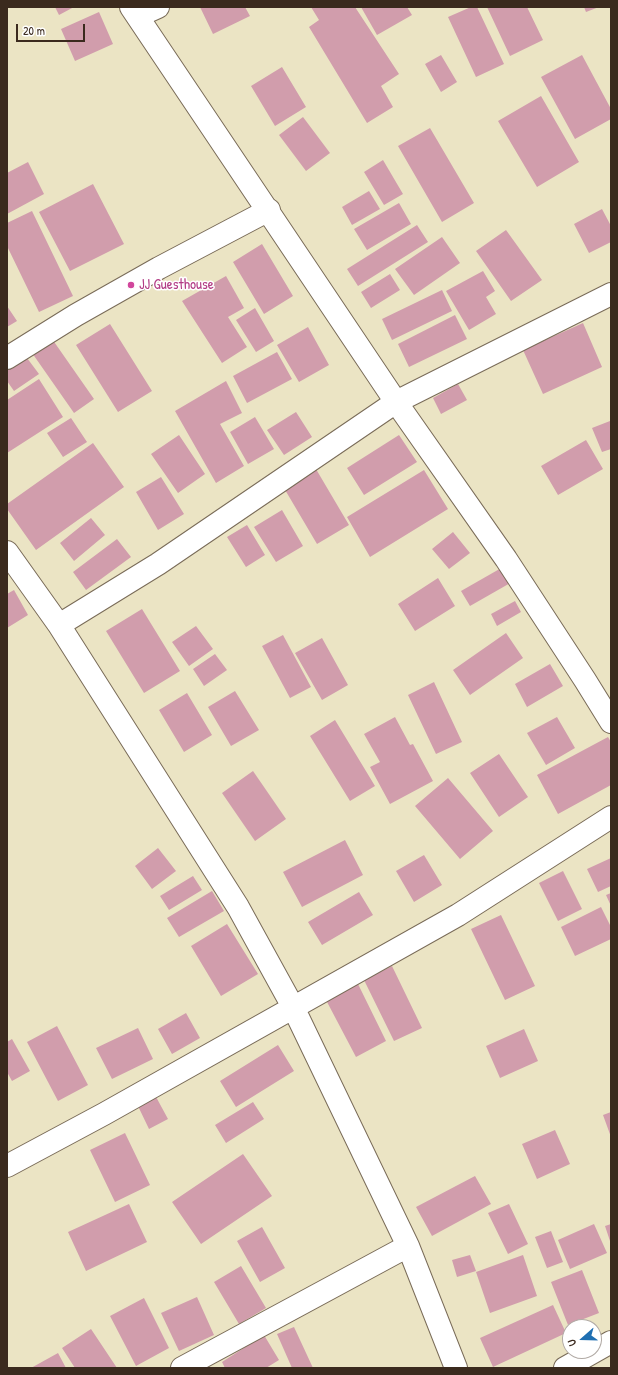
<!DOCTYPE html>
<style>
body{margin:0}
#map{position:relative;width:618px;height:1375px;overflow:hidden;background:#ebe4c4;font-family:"Patrick Hand",sans-serif}
canvas{display:block}
.frame{position:absolute;inset:0;border:8px solid #3b2a1e;pointer-events:none}
.north{position:absolute;left:562px;top:1319px;width:40px;height:40px;box-sizing:border-box;background:#fff;border:1px solid #b1aaa5;border-radius:50%;rotate:250deg;font-size:11px;font-weight:700;line-height:16px;text-align:center;color:#3b2a1e}
.north::after{content:'';display:block;margin:auto;width:14px;height:18px;background:#1f6fb2;clip-path:polygon(50% 0,100% 100%,50% 72%,0 100%)}
.scale{position:absolute;left:16px;top:24px;width:69px;height:18px;box-sizing:border-box;border:2px solid #3b2a1e;border-top:0;padding-left:5px;font-size:12px;line-height:14px;white-space:nowrap;color:#3b2a1e;-webkit-text-stroke:3px #fff;paint-order:stroke}
</style>
<div id="map">
<canvas width="618" height="1375"></canvas>
<div class="frame"></div>
<div class="north">U</div>
<div class="scale">20 m</div>
</div>
<script>
const c = document.querySelector('canvas').getContext('2d');
c.lineJoin = 'round';
function fill(path, color) { c.fillStyle = color; c.fill(path, 'evenodd'); }
const shape = rows => new Path2D(rows.map(r => 'M' + r).join(''));
function stroke(path, color, width, dash) { c.strokeStyle = color; c.lineWidth = width; c.lineCap = dash ? 'butt' : 'round'; c.setLineDash(dash || []); c.stroke(path); }
function label(font, color, halo, rows, align = 'center') {
  c.font = font + ' "Patrick Hand",sans-serif'; c.lineWidth = 3; c.setLineDash([]); c.textBaseline = 'middle'; c.strokeStyle = halo; c.fillStyle = color; for (const [text, x, y, turn = 0] of rows) {
    c.save(); c.translate(x, y); c.rotate((+turn || 0) * Math.PI / 180); c.textAlign = isNaN(turn) ? turn : align; if (halo) c.strokeText(text, 0, 0); c.fillText(text, 0, 0); c.restore();
  }
}
fill(shape([
 [55,7,74,7,59,15],
 [200,7,245,7,250,16,213,34],
 [311,7,355,7,399,74,381,86,393,107,367,123,309,27,319,20],
 [361,7,407,7,412,15,377,35],
 [471,7,477,7,504,64,476,77,448,17],
 [487,7,527,7,543,40,510,56],
 [584,7,599,7,586,12],
 [99,12,113,44,75,61,61,29],
 [441,55,457,82,441,92,425,64],
 [582,55,611,109,611,119,575,139,541,77],
 [282,67,306,107,275,126,251,86],
 [541,96,579,162,537,187,498,121],
 [303,117,330,153,306,171,279,135],
 [430,128,474,203,442,222,398,146],
 [383,160,403,194,384,205,364,172],
 [28,162,44,194,7,214,7,173],
 [93,184,124,244,70,271,39,212],
 [369,191,380,209,352,225,342,207],
 [399,203,411,224,367,250,354,229],
 [602,209,611,226,611,242,589,253,574,224],
 [32,211,73,296,39,312,7,246,7,223],
 [417,225,428,242,358,286,347,269],
 [506,230,542,280,511,301,476,251],
 [442,237,460,263,414,295,395,269],
 [262,244,293,296,264,314,233,262],
 [483,271,495,291,486,297,496,314,469,330,446,291],
 [390,274,400,290,371,308,361,292],
 [226,276,244,308,228,317,247,347,222,363,182,301],
 [442,290,452,311,392,340,382,319],
 [7,306,17,321,7,327],
 [255,308,274,341,256,352,236,320],
 [455,315,467,339,409,367,398,344],
 [583,323,602,367,543,394,523,350],
 [110,324,152,391,118,412,76,345],
 [308,327,329,365,299,382,277,345],
 [50,336,94,399,74,413,30,350],
 [277,352,292,379,247,403,233,376],
 [24,354,39,374,14,391,7,381,7,366],
 [39,379,63,417,7,453,7,400],
 [226,381,242,413,220,424,244,466,216,483,175,411],
 [458,384,467,400,441,414,433,398],
 [296,412,312,437,284,455,267,430],
 [255,417,274,449,248,464,230,432],
 [71,418,87,442,63,457,47,433],
 [610,421,611,449,602,452,592,428],
 [179,435,205,474,178,493,151,454],
 [399,435,417,462,364,495,347,468],
 [586,440,603,469,558,495,541,466],
 [93,443,124,487,36,550,7,509,7,504],
 [313,464,349,525,317,544,281,483],
 [424,470,448,509,370,557,347,517],
 [161,477,184,514,158,530,136,492],
 [282,510,303,546,276,562,254,527],
 [91,518,105,535,74,561,60,543],
 [247,525,265,555,246,567,227,537],
 [453,532,470,553,449,569,432,549],
 [117,539,131,557,86,590,73,572],
 [503,567,512,582,470,606,461,591],
 [438,578,455,606,415,631,398,604],
 [14,590,28,615,7,628,7,594],
 [515,601,521,612,497,626,491,614],
 [142,609,180,671,144,693,106,631],
 [196,626,213,649,189,666,172,642],
 [506,633,523,658,470,695,453,670],
 [283,635,311,687,290,698,262,646],
 [322,638,348,685,322,700,295,653],
 [215,654,227,670,204,686,193,669],
 [550,664,563,686,527,707,515,684],
 [434,682,462,742,436,754,408,695],
 [235,691,259,730,231,746,208,707],
 [187,693,212,735,184,752,159,710],
 [395,717,410,745,413,744,433,781,390,804,370,767,380,762,364,734],
 [557,717,575,748,546,765,527,733],
 [335,720,375,786,350,801,310,736],
 [608,737,611,742,611,785,558,814,537,775],
 [499,754,528,797,499,817,470,773],
 [253,771,286,819,255,841,222,793],
 [448,778,493,831,460,859,415,806],
 [345,840,363,875,302,907,283,872],
 [158,848,176,871,152,889,135,866],
 [424,855,442,885,414,902,396,871],
 [611,858,611,886,598,892,587,869],
 [563,871,582,909,558,921,539,883],
 [193,876,202,890,169,910,160,896],
 [212,891,224,911,179,937,167,918],
 [359,892,373,915,322,945,308,922],
 [611,893,611,906,606,895],
 [601,907,611,927,611,939,575,956,561,927],
 [501,915,535,986,505,1000,471,929],
 [227,924,258,974,221,996,191,946],
 [392,966,422,1028,394,1041,364,980],
 [358,984,386,1041,356,1057,326,1000],
 [186,1013,200,1038,172,1054,158,1029],
 [57,1026,88,1085,58,1101,27,1042],
 [138,1028,153,1059,112,1079,96,1048],
 [524,1029,538,1061,500,1078,486,1046],
 [12,1039,30,1071,12,1081,7,1072,7,1042],
 [278,1045,294,1071,236,1107,220,1081],
 [155,1095,168,1119,149,1129,137,1104],
 [253,1102,264,1119,226,1143,215,1125],
 [611,1112,611,1137,603,1115],
 [555,1130,570,1164,537,1179,522,1144],
 [125,1133,150,1185,115,1202,90,1150],
 [243,1154,272,1196,201,1244,172,1202],
 [475,1176,491,1204,432,1236,416,1207],
 [129,1204,147,1242,86,1271,68,1232],
 [509,1204,528,1244,508,1254,488,1213],
 [594,1224,607,1253,570,1269,558,1240],
 [611,1224,611,1244,605,1226],
 [262,1227,285,1268,260,1282,237,1241],
 [551,1231,563,1262,547,1268,535,1237],
 [470,1255,476,1271,457,1277,452,1260],
 [523,1255,537,1296,490,1313,476,1272],
 [241,1266,266,1308,239,1324,214,1282],
 [582,1270,599,1313,568,1325,551,1282],
 [197,1297,214,1335,179,1351,161,1313],
 [144,1298,169,1348,136,1366,110,1316],
 [553,1305,566,1333,493,1367,480,1338],
 [294,1327,313,1368,292,1368,277,1334],
 [91,1329,117,1368,75,1368,62,1348],
 [264,1335,279,1360,266,1368,225,1368,222,1362],
 [58,1353,66,1368,31,1368]
]), '#d19dac');
const minor = shape([
 [138,16,158,7],
 [7,358,76,315,159,268,269,210],
 [7,552,59,625,238,907,293,1007,408,1246,456,1368],
 [59,625,158,564,396,402,611,294],
 [7,1166,104,1114,458,915,611,817],
 [182,1368,408,1246]
]);
const tertiary = shape([
 [131,7,396,402,506,559,585,680,611,722],
 [565,1368,611,1342]
]);
stroke(minor, '#796b58', 24);
stroke(tertiary, '#796b58', 24);
stroke(minor, '#fff', 22);
stroke(tertiary, '#fff', 22);
for (const [x, y, r, color] of [
 [131,285,4,"#d1479c"]
]) { const dot = new Path2D(); dot.arc(x, y, r, 0, 2 * Math.PI); c.fillStyle = color; c.fill(dot); stroke(dot, '#fff', 1.5); }
label('15px', '#b23c85', '#fff', [
 ["JJ Guesthouse",139,285]
], 'left');
</script>
